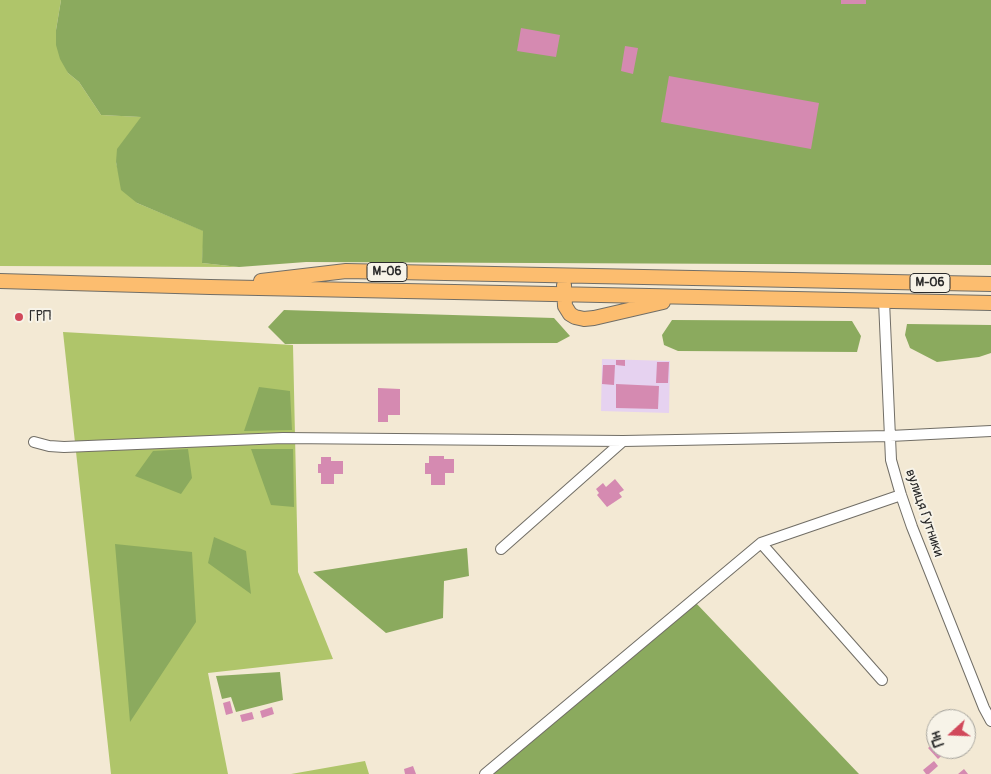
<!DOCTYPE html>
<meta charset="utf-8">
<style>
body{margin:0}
#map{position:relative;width:991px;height:774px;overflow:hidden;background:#f3e9d4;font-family:Pangolin,sans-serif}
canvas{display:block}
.north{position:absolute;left:926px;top:709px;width:50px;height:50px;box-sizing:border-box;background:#f7f3e8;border:1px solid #a5a39c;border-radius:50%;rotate:250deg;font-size:14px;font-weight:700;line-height:20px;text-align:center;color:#2b2b2b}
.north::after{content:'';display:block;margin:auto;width:18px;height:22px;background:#d1495b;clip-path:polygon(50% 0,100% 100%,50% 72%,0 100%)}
</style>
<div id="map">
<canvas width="991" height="774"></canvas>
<div class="north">Пн</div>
</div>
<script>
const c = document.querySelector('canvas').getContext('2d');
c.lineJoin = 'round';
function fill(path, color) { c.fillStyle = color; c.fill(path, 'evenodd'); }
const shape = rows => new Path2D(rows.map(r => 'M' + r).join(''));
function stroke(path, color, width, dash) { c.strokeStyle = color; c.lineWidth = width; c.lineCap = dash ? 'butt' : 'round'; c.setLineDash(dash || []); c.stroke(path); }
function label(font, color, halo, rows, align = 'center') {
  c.font = font + ' Pangolin,sans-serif'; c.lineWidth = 4; c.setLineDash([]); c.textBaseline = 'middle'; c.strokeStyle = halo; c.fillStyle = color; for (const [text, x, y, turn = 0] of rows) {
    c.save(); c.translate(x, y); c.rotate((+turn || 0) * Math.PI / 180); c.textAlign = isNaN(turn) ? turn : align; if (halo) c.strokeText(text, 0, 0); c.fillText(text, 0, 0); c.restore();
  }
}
fill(shape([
 [602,359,670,361,669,413,601,411]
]), '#e6d2f0');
fill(shape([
 [0,0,61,0,56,30,68,73,79,82,101,115,142,117,116,162,119,174,137,203,204,231,202,263,239,267,0,266],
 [63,332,293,345,298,572,333,659,208,673,228,774,111,774],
 [365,761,369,774,291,774]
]), '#afc56a');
fill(shape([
 [61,0,991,0,991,265,306,262,239,267,202,263,203,231,137,203,121,190,116,162,117,149,141,117,101,115,79,82,68,73,60,59,56,45,56,30],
 [284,310,554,318,570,336,557,343,285,344,268,327],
 [672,320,852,321,861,336,857,352,678,351,664,345,662,335],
 [907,324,991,325,991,353,979,357,937,362,910,348,905,335],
 [259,387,290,391,292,430,244,431],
 [188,449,192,478,181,494,135,476,153,451],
 [251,449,293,449,294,507,271,505],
 [214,537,246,551,251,594,208,563],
 [115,544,192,552,196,622,130,722],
 [467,548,469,576,444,581,443,618,386,633,313,572],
 [695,602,859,774,489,774],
 [280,672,283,700,236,712,231,697,222,699,216,676]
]), '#8baa5e');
fill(shape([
 [841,0,866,0,866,4,841,4],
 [521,28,560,35,556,57,517,51],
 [625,46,638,48,633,74,621,71],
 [669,76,819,103,811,149,661,122],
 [21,313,22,320,18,320,17,314],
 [616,360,625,360,625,366,616,365],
 [657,362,669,362,668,383,656,383],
 [603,365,615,365,614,385,602,384],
 [616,384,659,386,658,409,616,408],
 [378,388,400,389,400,415,388,415,388,422,378,422],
 [429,456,444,456,444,459,454,459,454,473,445,473,445,485,431,485,431,474,425,474,425,463,429,463],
 [321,457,331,457,331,461,343,461,343,474,334,474,334,484,321,484,321,473,318,473,318,464,321,464],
 [615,479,624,490,619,493,622,497,607,507,597,495,599,493,596,489,603,483,606,487],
 [230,701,233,713,226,715,223,703],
 [272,707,274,714,262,718,260,711],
 [252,712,254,719,242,722,240,715],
 [966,721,972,728,966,734],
 [936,741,936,749,946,749,947,751,938,759,928,748],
 [934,761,938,766,929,774,926,774,923,770],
 [413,766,416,774,405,774,404,769],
 [964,769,968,774,958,774]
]), '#d58ab1');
const minor = shape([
 [884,301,891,460,901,495,912,527,984,708,991,721],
 [34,442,49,446,64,447,283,438,623,441,890,436,991,431],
 [761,543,882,680],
 [501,549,623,441],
 [485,774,761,543,901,495]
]);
const highway = shape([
 [0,281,210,287,991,303],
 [261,281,346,271,991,284],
 [564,285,565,306,570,314,575,317,584,319,594,318,663,302]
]);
stroke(minor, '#716e66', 12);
stroke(highway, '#716e66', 16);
stroke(minor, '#fff', 10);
stroke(highway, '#fcbd6f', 14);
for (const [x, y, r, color] of [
 [19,317,5,"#d1495b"]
]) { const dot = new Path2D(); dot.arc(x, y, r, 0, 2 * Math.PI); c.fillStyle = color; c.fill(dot); stroke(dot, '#f7f3e8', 2); }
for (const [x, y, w] of [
 [387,272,40],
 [930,283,40]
]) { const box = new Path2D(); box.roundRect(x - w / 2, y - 9.5, w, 19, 4); c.fillStyle = '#f7f3e8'; c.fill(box); stroke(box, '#2b2b2b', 1); }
label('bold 12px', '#2b2b2b', null, [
 ["М-06",387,272],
 ["М-06",930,283]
]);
label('14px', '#2b2b2b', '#f7f3e8', [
 ["ГРП",29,317]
], 'left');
label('14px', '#2b2b2b', '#f7f3e8', [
 ["вулиця Гутники",924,513,71]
]);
</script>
